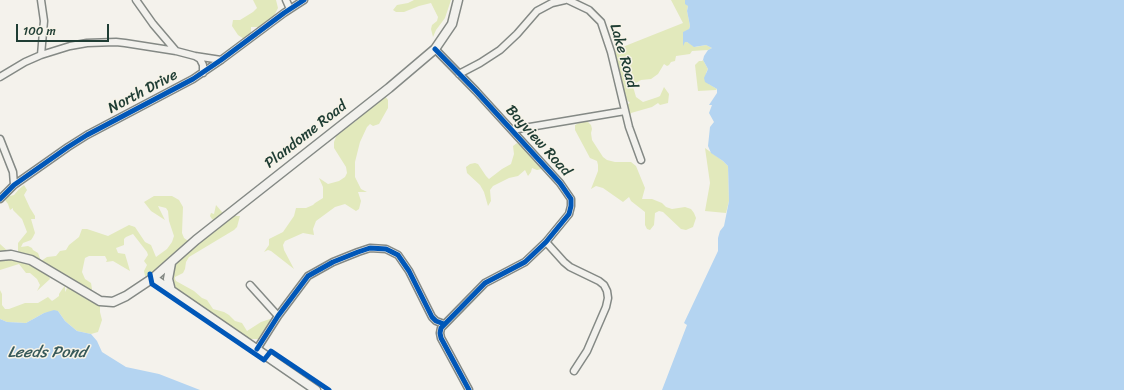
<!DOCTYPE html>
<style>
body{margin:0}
#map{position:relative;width:1124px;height:390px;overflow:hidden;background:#f4f2ec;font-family:Sriracha,sans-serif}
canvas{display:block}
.scale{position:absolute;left:16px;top:24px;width:93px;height:18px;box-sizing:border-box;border:2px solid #1f3d34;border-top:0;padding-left:5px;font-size:12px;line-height:14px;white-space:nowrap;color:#1f3d34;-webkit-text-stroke:3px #f7f3e8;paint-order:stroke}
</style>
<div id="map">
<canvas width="1124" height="390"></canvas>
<div class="scale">100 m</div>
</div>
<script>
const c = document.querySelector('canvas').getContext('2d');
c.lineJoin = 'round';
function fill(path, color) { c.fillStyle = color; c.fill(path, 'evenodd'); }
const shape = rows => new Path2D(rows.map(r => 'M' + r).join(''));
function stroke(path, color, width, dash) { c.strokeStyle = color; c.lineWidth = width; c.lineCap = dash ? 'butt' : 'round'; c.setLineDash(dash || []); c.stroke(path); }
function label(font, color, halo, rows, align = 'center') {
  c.font = font + ' Sriracha,sans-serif'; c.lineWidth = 3; c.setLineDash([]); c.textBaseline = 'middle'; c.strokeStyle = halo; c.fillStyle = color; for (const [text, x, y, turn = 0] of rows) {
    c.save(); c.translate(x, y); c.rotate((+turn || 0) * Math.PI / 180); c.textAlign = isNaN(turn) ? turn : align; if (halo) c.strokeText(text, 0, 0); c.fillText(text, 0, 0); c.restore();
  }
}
fill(shape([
 [253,0,276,0,278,8,274,16,268,23,261,27,251,27,251,33,248,37,244,39,238,35,232,26,233,20,240,20,253,12,257,8],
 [414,0,451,0,445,18,436,30,433,37,431,29,432,25,437,21,438,17,431,3,419,6,404,12,396,12,393,10,397,5,408,3],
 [671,0,685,0,688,6,687,11,690,26,684,45,685,42,687,42,695,47,706,45,712,48,708,50,692,51,690,54,676,56,675,61,671,62,669,65,667,66,664,64,658,74,651,79,641,80,634,84,632,83,636,97,643,102,658,97,660,96,664,87,669,94,668,103,660,105,658,103,652,107,631,113,630,116,629,109,627,108,626,105,630,103,626,99,625,93,623,91,622,82,618,75,619,73,615,50,683,23],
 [703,60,708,69,706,73,709,84,717,89,716,90,698,91,695,65,699,61,702,61],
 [383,96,385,96,388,100,388,108,379,124,373,126,370,124,367,127,360,142,355,162,355,177,361,189,367,192,358,192,361,201,359,209,356,211,345,204,335,207,316,221,313,229,314,235,303,233,285,241,283,245,284,250,294,269,271,251,268,250,264,252,269,245,269,239,283,232,294,216,296,208,306,208,313,205,315,203,323,198,323,187,319,178,328,184,339,181,345,177,347,173,346,167,334,148,334,142,337,134,356,121,361,114],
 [581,122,588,122,591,125,592,129,591,133,592,140,603,157,607,160,615,162,631,162,636,166,645,188,642,199,652,199,662,203,666,207,672,209,685,207,691,209,694,213,696,218,693,227,686,230,681,229,663,212,659,211,655,213,654,225,650,230,647,229,645,225,645,212,631,201,629,197,623,202,603,188,596,186,591,189,598,171,598,165,597,161,590,158,575,130,575,125],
 [517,143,531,153,542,169,537,170,532,168,531,172,528,176,525,170,518,176,509,178,493,186,490,190,491,201,488,206,484,192,480,185,467,173,466,167,470,164,475,163,478,164,486,176,489,179,502,169,511,164,514,154,513,146],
 [705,148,723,161,728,166,729,201,726,213,705,211,710,183],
 [24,185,27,190,24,195,30,208,35,216,35,219,31,219,35,233,33,237,31,240,23,243,21,247,28,246,32,248,33,250,38,253,41,261,47,257,56,256,60,251,66,250,69,245,79,237,82,229,87,229,108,236,129,225,135,227,145,242,151,245,156,257,167,249,172,242,174,236,169,221,168,211,166,208,158,206,165,220,151,211,144,202,154,196,172,196,179,200,183,207,182,233,184,238,191,243,215,221,212,219,210,216,211,213,214,214,216,205,222,212,230,216,240,216,237,227,234,230,189,257,186,262,185,269,183,273,175,277,175,279,176,281,194,291,202,298,207,300,213,309,224,312,229,315,235,321,242,323,247,331,261,322,270,319,271,322,260,339,246,339,175,292,170,271,145,276,144,271,147,265,144,261,148,255,147,252,133,234,126,237,124,239,124,245,116,248,118,253,125,254,130,271,113,261,106,262,107,260,105,256,89,256,85,258,82,272,85,279,91,283,92,289,91,292,47,272,50,279,37,291,40,285,37,279,30,273,26,273,19,264,0,270,0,244,10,253,18,253,18,243,27,232,22,219,13,210,13,208,10,210,8,204,5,200,6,197,14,195,19,189],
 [70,283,100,301,100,312,102,320,98,332,91,334,77,331,65,321,58,311,44,313,26,323,7,322,0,319,0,290,2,294,2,305,5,309,9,309,25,303,38,303,48,297,52,301,55,299,59,296,59,294,63,288,65,286,65,292]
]), '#e2e9bc');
fill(shape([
 [685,0,1124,0,1124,390,662,390,687,325,684,323,718,251,718,238,720,231,724,226,729,201,728,166,723,161,711,153,708,146,710,127,714,122,709,113,712,105,709,105,717,93,717,89,705,82,704,78,708,69,703,60,704,56,708,50,712,48,706,45,694,47,687,42,685,42,683,46,683,32,689,29,690,26,687,11,688,6,685,4],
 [54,310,58,311,65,321,77,331,91,334,97,341,102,352,126,367,159,374,200,390,0,390,0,319,7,322,26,323,44,313]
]), '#b4d4f1');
const minor = shape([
 [41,0,44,21,41,55],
 [136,0,153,24,176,51],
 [286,0,290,9],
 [568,0,589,10,601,22,611,52,629,127,641,160],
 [435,49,476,91,560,183,571,199,571,206,569,214,546,242,525,262,485,283,441,328,440,333,441,338,469,390],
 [195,56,200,59,203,65,203,73],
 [459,74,480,63,500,50,517,34,537,11,552,3,565,0],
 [0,77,25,62,41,55,70,46,87,43,116,42,125,43,176,51,195,56,221,60],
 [512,130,625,111],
 [0,139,13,172,14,185],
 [0,199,14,185,68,147,87,135,193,79,221,60,284,13,304,0],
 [546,242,564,262,570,267,599,281,604,285,607,291,608,298,606,307,587,351,574,371],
 [250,285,278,316],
 [257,349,278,316,308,276,333,262,358,252,370,248,386,249,398,255,409,271,432,317,436,321,444,324]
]);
const secondary = shape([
 [0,256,11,255,31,260,100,301,113,302,126,296,153,278,196,240,389,88,435,49,452,24,458,0],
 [171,263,168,279,171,291],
 [153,278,316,390]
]);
stroke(minor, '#848985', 9);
stroke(secondary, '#848985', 11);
stroke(minor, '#f2f1ed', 6);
stroke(secondary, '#f2f1ed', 8);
stroke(shape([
 [435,49,476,91,560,183,571,199,571,206,569,214,546,242,525,262,485,283,441,328,440,333,441,338,469,390],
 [0,199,14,185,68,147,87,135,193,79,221,60,284,13,304,0],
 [150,274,152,284,264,360,271,351,329,390],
 [257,349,278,316,308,276,333,262,358,252,370,248,386,249,398,255,409,271,432,317,436,321,444,324]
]), '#0057b8', 5);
label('15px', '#1f3d34', '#f7f3e8', [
 ["Lake Road",623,56,74],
 ["North Drive",143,92,-28],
 ["Plandome Road",306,135,-38],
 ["Bayview Road",538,141,48]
]);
label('italic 16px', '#37595a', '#f7f3e8', [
 ["Leeds Pond",47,353]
]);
</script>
